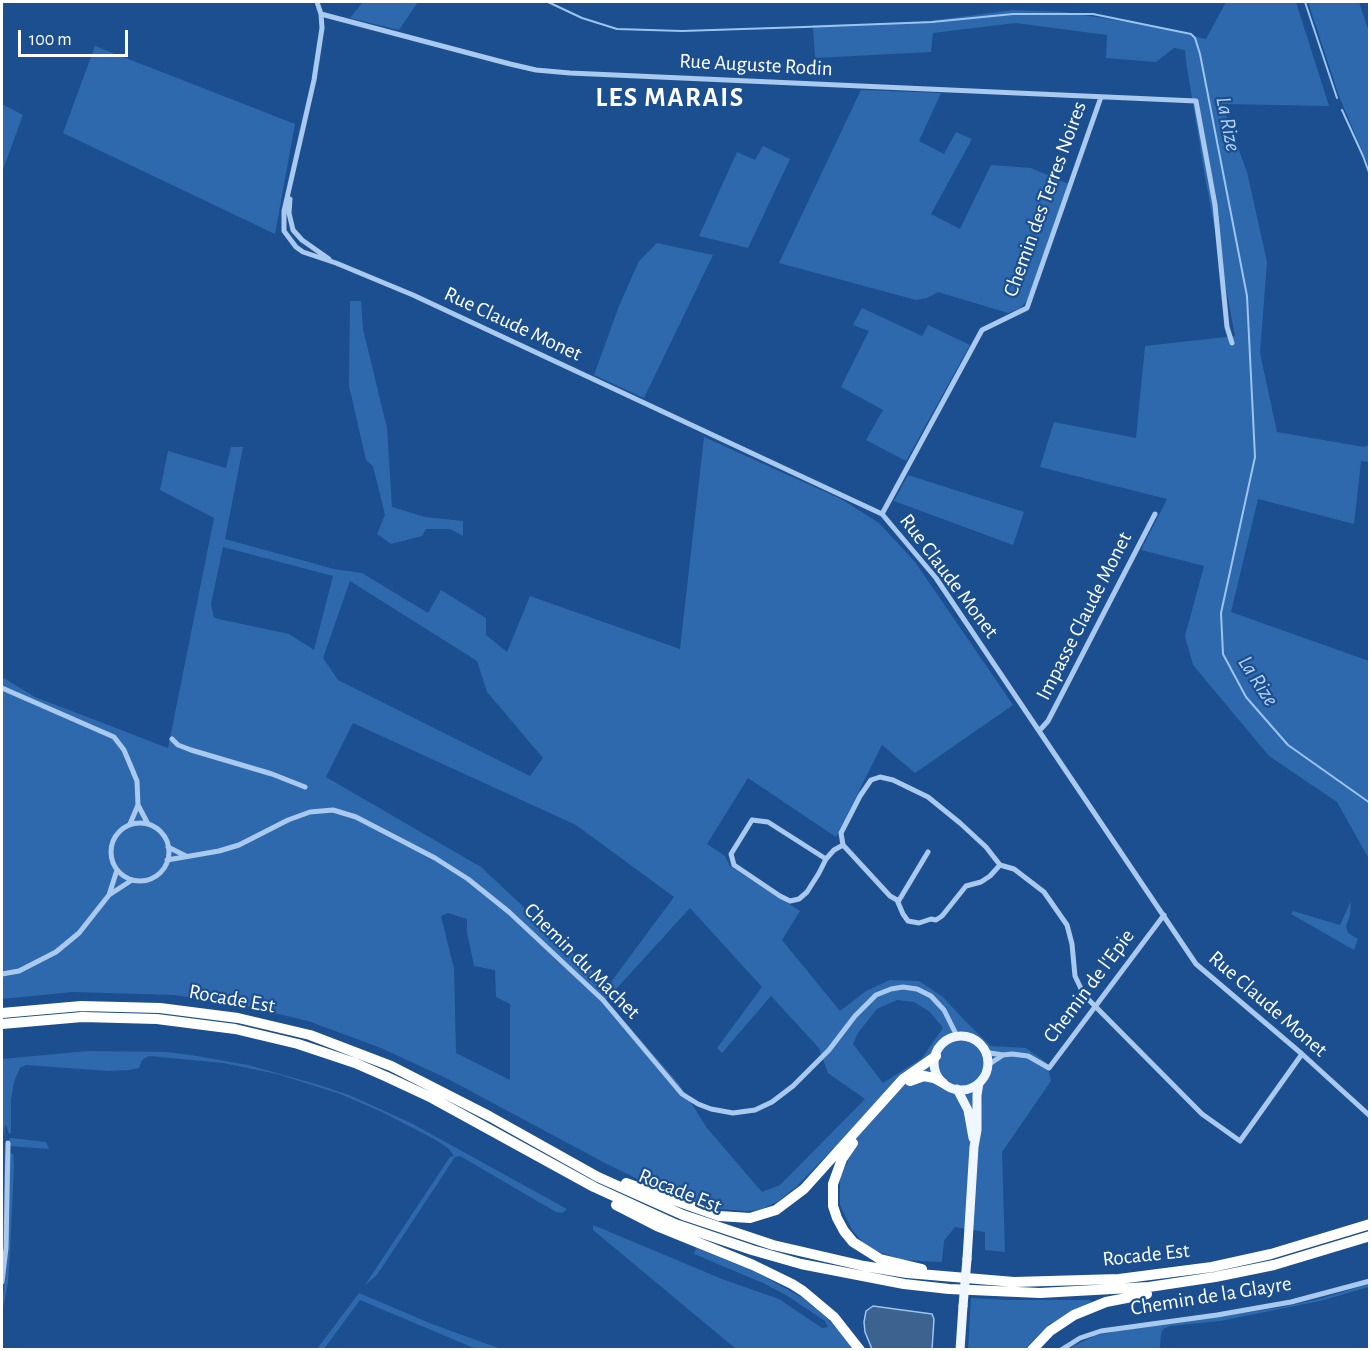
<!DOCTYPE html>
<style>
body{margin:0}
#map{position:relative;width:1371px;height:1351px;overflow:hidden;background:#1b4f8f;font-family:"Alegreya Sans",sans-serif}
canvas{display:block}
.frame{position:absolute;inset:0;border:3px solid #fff;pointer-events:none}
.scale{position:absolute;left:18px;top:30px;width:110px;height:27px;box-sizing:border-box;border:3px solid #fff;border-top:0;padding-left:8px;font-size:18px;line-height:21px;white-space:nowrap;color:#fff;-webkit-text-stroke:4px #1b4f8f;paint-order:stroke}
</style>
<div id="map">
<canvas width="1371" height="1351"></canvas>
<div class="frame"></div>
<div class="scale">100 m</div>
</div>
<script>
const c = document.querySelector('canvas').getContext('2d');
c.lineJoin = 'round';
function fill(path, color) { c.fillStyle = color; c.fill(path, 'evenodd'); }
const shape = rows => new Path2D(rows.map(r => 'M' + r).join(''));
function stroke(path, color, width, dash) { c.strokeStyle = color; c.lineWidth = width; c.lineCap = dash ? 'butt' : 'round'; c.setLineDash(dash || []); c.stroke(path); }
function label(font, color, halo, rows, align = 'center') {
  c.font = font + ' "Alegreya Sans",sans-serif'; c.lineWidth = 4.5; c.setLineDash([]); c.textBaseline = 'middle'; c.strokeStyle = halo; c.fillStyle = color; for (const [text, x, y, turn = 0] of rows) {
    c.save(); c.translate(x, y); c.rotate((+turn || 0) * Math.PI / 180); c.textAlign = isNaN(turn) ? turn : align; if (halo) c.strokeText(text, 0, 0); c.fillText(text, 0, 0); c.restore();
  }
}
fill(shape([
 [363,2,418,2,399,30,350,18],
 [1226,2,1296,2,1329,106,1222,104,1247,172,1267,262,1260,353,1277,432,1364,447,1369,445,1369,462,1361,461,1354,524,1258,499,1231,612,1369,661,1369,859,1337,802,1269,756,1193,665,1185,636,1204,566,1141,550,1167,499,1040,467,1054,422,1136,438,1145,346,1235,336,1205,177,1186,61,1185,50,1174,48,1156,62,1106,58,1107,35,1015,23,933,33,931,52,815,58,813,25,913,23,1013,10,1064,12,1153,26,1206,39],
 [1308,2,1359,2,1369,32,1369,167,1339,96],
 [95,46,295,124,275,234,63,133],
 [861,90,941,93,919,141,944,154,956,132,972,139,931,214,960,229,991,165,1031,168,1069,184,1028,300,1019,309,1008,313,938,292,927,298,916,300,779,263],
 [2,104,23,115,2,172],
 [763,146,790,159,748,248,699,236,737,152,755,160],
 [657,243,713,255,644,398,594,375,619,306,639,261],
 [350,301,361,301,363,329,387,428,392,507,425,517,463,521,463,536,450,529,426,529,422,536,391,544,377,534,385,515,373,466,366,460,349,386],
 [862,308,922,336,928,325,970,345,906,461,866,440,883,410,841,387,869,331,853,325],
 [704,437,841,499,879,523,915,562,1013,705,915,773,882,745,836,837,748,778,707,844,725,856,730,866,800,911,782,940,840,1011,866,991,890,980,919,981,943,997,964,1020,991,1046,1026,1048,1047,1063,1051,1081,1002,1152,1005,1252,985,1250,985,1232,955,1227,944,1241,942,1262,902,1260,868,1248,852,1230,840,1205,840,1178,848,1161,834,1148,796,1187,777,1202,760,1210,746,1211,720,1209,660,1190,603,1162,448,1079,381,1048,308,1021,241,1005,174,995,72,992,2,999,2,677,35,697,168,748,214,518,160,490,168,451,226,468,231,447,243,447,225,539,334,569,362,573,428,613,441,590,486,618,486,635,507,652,530,596,680,649],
 [223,547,333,576,314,650,289,634,214,618,211,604],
 [350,581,477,661,487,692,543,758,530,776,338,680,323,658],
 [353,723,576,825,674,897,608,986,481,867,326,777],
 [690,908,762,987,717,1048,722,1053,771,996,819,1048,828,1073,865,1099,780,1185,762,1192,707,1128,679,1084,606,1000],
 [448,913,467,919,467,932,474,966,495,970,496,997,510,1004,510,1080,456,1053,454,969,441,916],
 [897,1000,914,1002,930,1012,943,1028,922,1058,883,1083,853,1044,858,1033,877,1009],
 [908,475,1024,512,1013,545,894,501],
 [1351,901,1350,915,1346,926,1348,933,1358,939,1354,950,1291,914,1293,911,1340,925],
 [88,1051,166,1052,191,1055,248,1065,316,1084,349,1095,411,1123,567,1209,562,1213,556,1212,460,1156,455,1157,377,1275,365,1285,450,1157,454,1156,449,1149,436,1140,382,1112,340,1094,277,1074,223,1063,149,1056,142,1060,139,1068,129,1070,108,1071,26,1065,20,1068,14,1082,11,1100,11,1133,9,1134,6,1125,5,1128,6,1164,2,1274,5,1137,2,1118,2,1059],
 [11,1138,46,1142,49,1149,10,1146,9,1139],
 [10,1153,13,1154,14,1164,10,1253,8,1283,2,1313,6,1259],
 [593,1225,722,1279,779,1299,822,1328,828,1327,825,1321,786,1295,763,1283,694,1254,696,1248,754,1271,803,1298,827,1318,854,1349,736,1349,593,1230],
 [1369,1284,1369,1287,1320,1301,1220,1321,1170,1326,1163,1329,1161,1334,1160,1349,1066,1350,1094,1336,1118,1331,1278,1308,1319,1299],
 [359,1293,432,1324,501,1349,476,1349,360,1300,324,1349,317,1349],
 [971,1298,1008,1300,1090,1300,1091,1302,1050,1324,1025,1349,968,1350]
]), '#2e69ad');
const water = shape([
 [873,1306,932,1314,934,1319,932,1349,872,1349,865,1332,864,1322,866,1311,873,1306]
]);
fill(water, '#3c6290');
stroke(water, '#9cc4f0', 1.5);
stroke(shape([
 [548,2,582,18,617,29,682,31,804,27,932,22,1013,14,1093,14,1191,34,1195,38,1200,54,1247,296,1255,457,1221,613,1223,654,1246,697,1288,745,1370,803],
 [1305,2,1337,98],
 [1342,110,1363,156,1370,175]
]), '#9cc4f0', 2);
stroke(shape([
 [317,2,321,14,322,28,314,80,284,211,284,231,296,247,303,252,336,263,413,295,882,514,936,578,1196,964,1302,1054,1370,1116],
 [321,14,510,64,536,70,570,73,1196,101,1215,205,1227,327,1232,343],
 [290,199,289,213,293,230,302,240,329,259],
 [882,514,982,330,1027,308,1101,97],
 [2,688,114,737,124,750,137,781,138,805,130,824],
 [1039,731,1048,721,1155,514],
 [172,739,178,745,191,750,272,774,305,787],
 [138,805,148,824],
 '111 852a29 29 0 1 1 58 0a29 29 0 1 1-58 0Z',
 [168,847,186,856],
 [826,859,768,822,752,820,731,854,734,865,780,896,790,901,799,899,807,892,819,873,826,859,834,850,843,845],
 [167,860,219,851,239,845,288,820,310,812,333,810,356,817,435,858,468,879,509,912,603,1000,682,1094,698,1104,711,1109,733,1113,755,1110,772,1102,793,1086,829,1050,855,1016,876,995,891,989,903,987,917,989,931,996,944,1010,957,1036],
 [1000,865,986,847,960,823,928,797,893,780,880,777,871,780,860,796,841,833,843,845,890,896,897,900,903,914,908,921,919,923,931,919,936,920,942,916,966,886,981,882,990,876,1000,865,1014,869,1044,892,1067,925,1072,944,1075,976,1084,995,1202,1114,1240,1141,1302,1054],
 [109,895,132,880],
 [898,902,928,852],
 [2,974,19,971,56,952,79,933,109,895,117,870],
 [985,1050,990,1053,1003,1055,1012,1054,1028,1056,1049,1068,1164,915],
 [988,1065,1003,1055],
 [2,1282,6,1248,8,1143],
 [1061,1350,1080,1338,1101,1331,1217,1315,1291,1302,1370,1281]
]), '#a9c9ee', 5);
stroke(shape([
 '934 1063a27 27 0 1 1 54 0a27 27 0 1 1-54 0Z',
 [957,1089,968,1110,973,1138],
 [967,1259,974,1147,977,1130,977,1095,979,1083],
 [960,1350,963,1306]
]), '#f0f6ff', 9);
stroke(shape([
 [2,1013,81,1006,160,1008,238,1018,310,1035,391,1066,489,1116,598,1177,683,1215,773,1245,864,1266,907,1273,1014,1282,1119,1279,1212,1267,1271,1254,1370,1224],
 [2,1024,82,1017,157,1019,235,1029,298,1044,355,1063,387,1077,432,1098,594,1187,675,1224,752,1250,801,1264,904,1284,949,1289,1040,1293,1149,1287,1215,1277,1274,1265,1370,1236],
 [910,1081,924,1076,934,1078,943,1083],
 [853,1143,842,1159,833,1184,833,1206,837,1218,844,1231,853,1242,880,1259,922,1269],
 [626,1183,719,1216,750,1218,776,1210,804,1189,903,1079,936,1056],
 [616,1205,657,1226,753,1265,792,1284,803,1291,834,1317,860,1350],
 [1032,1350,1050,1331,1074,1315,1106,1302,1147,1294]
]), '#fff', 10);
stroke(shape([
 [963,1306,967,1259]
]), '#f0f6ff', 9);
label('21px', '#fff', '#1b4f8f', [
 ["Rue Auguste Rodin",756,65,3],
 ["Chemin des Terres Noires",1045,199,-70],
 ["Rue Claude Monet",513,324,25],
 ["Rue Claude Monet",949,576,53],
 ["Impasse Claude Monet",1084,616,-63],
 ["Chemin du Machet",582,961,45],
 ["Chemin de l'Epie",1089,986,-53],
 ["Rocade Est",232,999,10],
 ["Rue Claude Monet",1268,1004,41],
 ["Rocade Est",680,1191,22],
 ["Rocade Est",1146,1255,-6],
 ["Chemin de la Glayre",1211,1296,-9]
]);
label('italic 22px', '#b5d3f5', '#1b4f8f', [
 ["La Rize",1228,124,79],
 ["La Rize",1258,681,57]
]);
c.letterSpacing = '1.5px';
label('bold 27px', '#fff', '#1b4f8f', [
 ["LES MARAIS",670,98]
]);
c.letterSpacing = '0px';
</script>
